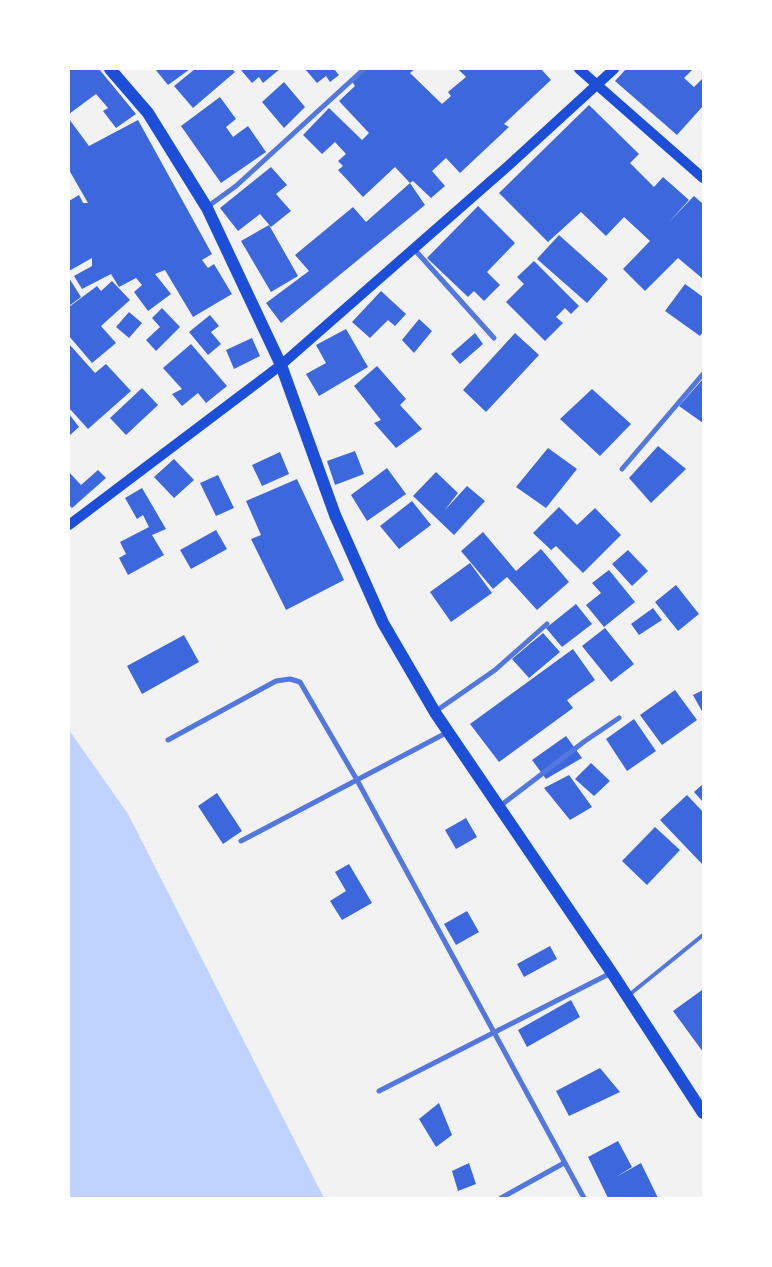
<!DOCTYPE html>
<style>
body{margin:0}
#map{position:relative;width:772px;height:1267px;overflow:hidden;background:#f2f2f2;font-family:Jost,sans-serif}
canvas{display:block}
.frame{position:absolute;inset:0;border:70px solid #fff;pointer-events:none}
</style>
<div id="map">
<canvas width="772" height="1267"></canvas>
<div class="frame"></div>
</div>
<script>
const c = document.querySelector('canvas').getContext('2d');
c.lineJoin = 'round';
function fill(path, color) { c.fillStyle = color; c.fill(path, 'evenodd'); }
const shape = rows => new Path2D(rows.map(r => 'M' + r).join(''));
function stroke(path, color, width, dash) { c.strokeStyle = color; c.lineWidth = width; c.lineCap = dash ? 'butt' : 'round'; c.setLineDash(dash || []); c.stroke(path); }
fill(shape([
 [69,730,128,814,324,1198,69,1198]
]), '#bfd3fe');
fill(shape([
 [69,69,99,69,136,114,116,128,103,111,108,108,96,94,69,114],
 [155,69,190,69,168,85],
 [195,69,232,69,235,72,193,108,174,86],
 [242,69,280,69,263,83,259,77,252,83,241,70],
 [305,69,334,69,339,75,330,82,326,76,317,83],
 [362,69,415,69,410,73,442,104,451,96,448,92,466,77,458,69,541,69,551,80,504,124,509,127,460,173,446,158,432,171,445,186,431,198,413,181,410,183,395,167,363,197,338,170,343,166,338,161,346,154,335,142,322,154,303,135,329,108,362,140,369,133,339,101,355,86,351,80],
 [626,69,693,69,684,78,694,87,703,78,703,106,677,135,615,81],
 [284,82,305,107,284,128,262,102],
 [220,97,236,119,226,127,233,137,248,126,266,152,221,183,181,126],
 [589,105,639,154,630,163,654,187,663,177,689,200,668,223,694,196,703,204,703,279,678,258,645,291,623,269,650,241,624,217,606,236,581,212,548,242,499,193],
 [69,119,89,146,138,120,212,254,202,260,208,268,214,264,232,294,193,317,165,270,155,274,171,294,148,311,134,292,142,285,136,278,119,287,111,274,82,289,74,276,92,266,92,258,69,271,69,201,79,195,83,203,88,203,69,170],
 [271,167,287,185,276,194,291,211,271,227,260,214,238,231,220,208],
 [410,183,425,205,281,323,266,303,309,271,295,255,353,207,366,222],
 [478,206,515,243,487,272,500,285,484,301,474,291,468,297,427,258],
 [269,225,298,276,271,292,241,241],
 [559,235,608,279,587,303,537,259],
 [534,261,579,306,571,314,565,308,556,317,563,323,545,341,506,302,524,284,517,277],
 [69,278,81,297,69,306],
 [112,281,130,300,101,326,116,343,92,363,69,336,69,307,97,286,101,291],
 [685,284,703,297,703,332,700,336,665,311],
 [381,291,406,314,395,326,388,320,370,338,352,322],
 [162,308,180,327,156,351,146,340,160,327,152,318],
 [129,312,142,323,129,338,116,327],
 [210,315,219,326,211,332,221,344,208,355,189,332],
 [419,319,432,331,414,353,402,340],
 [346,329,368,367,319,396,306,374,326,363,316,345],
 [475,333,483,344,460,364,451,354],
 [515,333,539,355,486,412,463,390],
 [252,338,260,356,234,369,226,350],
 [69,344,95,373,106,364,131,391,88,429,69,408],
 [191,344,227,386,206,403,198,393,182,406,172,394,182,389,163,368],
 [377,366,406,399,400,405,422,429,396,448,374,423,381,420,354,386],
 [703,379,703,423,679,406],
 [142,388,158,405,126,435,110,418],
 [592,389,631,424,600,456,560,419],
 [69,414,79,427,69,436],
 [658,446,686,469,651,503,629,478],
 [548,448,577,469,546,508,516,487],
 [355,451,364,474,335,485,327,461],
 [280,452,289,474,262,486,252,465],
 [174,459,194,480,174,498,154,477],
 [387,468,406,494,367,521,351,495],
 [98,470,106,478,72,508,69,505,69,472,81,485],
 [436,472,458,493,444,511,467,486,485,501,454,535,413,496],
 [218,475,234,508,216,516,200,483],
 [297,479,344,580,286,610,251,539,261,535,246,501],
 [142,488,166,529,152,535,164,555,128,575,119,558,126,554,120,542,149,527,143,515,137,519,125,498],
 [412,501,431,525,399,549,380,526],
 [559,507,577,525,595,508,621,535,583,573,556,546,551,550,533,533],
 [216,530,227,549,191,569,180,550],
 [483,532,516,571,541,549,569,582,537,610,507,577,493,589,461,551],
 [628,550,648,571,632,586,612,564],
 [470,563,492,593,451,622,430,592],
 [609,570,635,602,604,627,586,605,601,593,592,583],
 [676,585,699,614,678,631,655,602],
 [576,604,592,624,562,647,546,628],
 [653,608,662,620,639,635,631,624],
 [605,628,634,664,611,682,582,646],
 [543,633,560,652,529,678,512,659],
 [184,635,199,662,142,694,127,666],
 [573,649,595,680,567,700,573,708,499,762,470,724],
 [675,690,697,720,662,745,640,715],
 [703,690,703,713,693,695],
 [634,719,656,751,627,771,606,739],
 [566,736,582,758,546,779,532,760],
 [591,763,610,781,594,796,575,779],
 [569,775,592,807,570,820,544,788],
 [703,784,703,802,694,792],
 [217,793,242,831,223,844,198,806],
 [687,795,703,812,703,865,660,820],
 [466,818,477,837,456,849,445,830],
 [655,827,680,850,647,885,622,861],
 [349,864,372,903,342,920,330,901,346,891,335,872],
 [467,911,479,932,456,945,444,924],
 [550,946,557,959,524,977,517,964],
 [702,990,703,992,703,1052,673,1011],
 [571,1000,580,1017,527,1047,518,1030],
 [600,1068,620,1092,569,1116,556,1091],
 [439,1103,452,1135,436,1147,419,1119],
 [618,1141,632,1167,616,1177,641,1163,658,1198,608,1198,588,1157],
 [469,1163,476,1184,458,1191,452,1171]
]), '#3d67dc');
stroke(shape([
 [629,995,703,935]
]), '#5277de', 4);
stroke(shape([
 [207,207,236,186,364,69],
 [414,249,494,338],
 [622,469,703,374],
 [436,711,495,670,547,624],
 [168,740,276,681,290,679,300,682,357,780,584,1198],
 [500,806,585,741,619,718],
 [241,841,448,732],
 [379,1091,611,973],
 [501,1198,564,1163]
]), '#5277de', 5);
stroke(shape([
 [579,69,703,178],
 [69,525,281,365,508,166,614,69]
]), '#1d4ed8', 10);
stroke(shape([
 [110,69,148,113,207,208,281,365,335,515,383,623,436,714,612,973,703,1113]
]), '#1d4ed8', 12);
</script>
